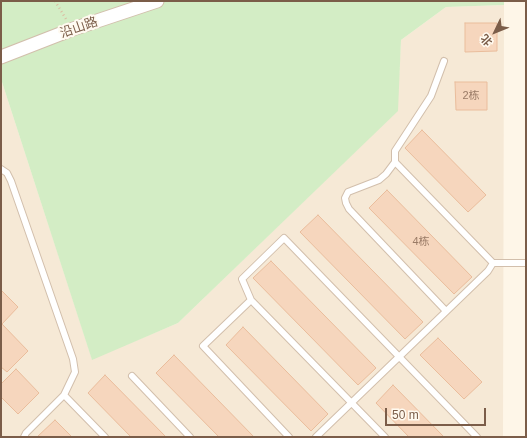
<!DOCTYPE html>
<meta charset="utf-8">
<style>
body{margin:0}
#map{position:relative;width:527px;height:438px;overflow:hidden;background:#fef6e8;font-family:Arial,"Noto Sans SC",sans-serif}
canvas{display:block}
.frame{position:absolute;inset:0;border:2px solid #7b5d49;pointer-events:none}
.north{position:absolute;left:475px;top:12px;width:40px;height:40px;-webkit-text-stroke:3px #fffaf0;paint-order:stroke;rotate:227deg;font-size:11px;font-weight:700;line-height:16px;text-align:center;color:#7b5d49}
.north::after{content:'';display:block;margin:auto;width:14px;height:18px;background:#7b5d49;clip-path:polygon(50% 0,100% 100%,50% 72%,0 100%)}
.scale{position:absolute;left:385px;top:408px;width:101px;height:18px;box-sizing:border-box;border:2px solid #7b5d49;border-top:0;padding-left:5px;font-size:12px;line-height:14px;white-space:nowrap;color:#7b5d49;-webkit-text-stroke:3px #fffaf0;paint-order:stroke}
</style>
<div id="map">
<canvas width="527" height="438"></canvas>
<div class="frame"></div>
<div class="north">北</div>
<div class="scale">50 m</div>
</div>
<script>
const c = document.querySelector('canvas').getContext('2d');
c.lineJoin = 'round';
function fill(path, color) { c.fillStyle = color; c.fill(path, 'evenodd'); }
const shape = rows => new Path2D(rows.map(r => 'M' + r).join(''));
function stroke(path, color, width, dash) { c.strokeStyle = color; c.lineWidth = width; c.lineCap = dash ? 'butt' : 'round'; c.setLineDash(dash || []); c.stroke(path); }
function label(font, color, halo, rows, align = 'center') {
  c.font = font + ' Arial,"Noto Sans SC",sans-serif'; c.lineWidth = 4; c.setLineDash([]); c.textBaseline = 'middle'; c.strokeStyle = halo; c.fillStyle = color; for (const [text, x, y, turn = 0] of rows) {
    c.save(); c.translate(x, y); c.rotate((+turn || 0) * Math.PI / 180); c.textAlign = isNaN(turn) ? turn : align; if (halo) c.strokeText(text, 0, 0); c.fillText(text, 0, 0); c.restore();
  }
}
fill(shape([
 [504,5,503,437,1,437,1,79,92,359,178,323,397,111,401,40,446,7]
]), '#f6e9d6');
fill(shape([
 [1,1,504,1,504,5,446,7,401,40,398,111,178,323,92,360,1,79]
]), '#d3edc5');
const building = shape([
 [465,23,497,23,497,51,465,52,465,23],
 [455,82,487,82,487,110,456,110,455,82],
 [422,130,486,195,468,212,405,148,422,130],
 [387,190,472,277,454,294,369,208,387,190],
 [318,215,423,322,405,339,300,232,318,215],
 [271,261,376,368,358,385,253,278,271,261],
 [1,290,18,307,2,324,28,351,7,372,1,367,1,290],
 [243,327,328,414,311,431,226,345,243,327],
 [438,338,482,382,464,399,420,355,438,338],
 [174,355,254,437,219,437,156,373,174,355],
 [16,369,39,393,18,414,1,397,1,384,16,369],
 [105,375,166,437,131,437,88,393,105,375],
 [393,385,444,437,409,437,376,403,393,385],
 [55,420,72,437,37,437,55,420]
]);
fill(building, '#f6d6bd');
stroke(building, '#eabd9c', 1);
const service = shape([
 [395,162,386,174,379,180,348,192,345,198,346,203,349,209,446,311],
 [1,169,7,173,11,181,73,359,75,372,64,395,26,433,24,437],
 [493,263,526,263],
 [251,300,203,346,289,437],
 [132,376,190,437],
 [64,395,105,437],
 [316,437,488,271,493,263,395,162,395,151,431,96,444,61],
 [385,437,251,300,242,279,284,238,477,437]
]);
const minor = shape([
 [1,57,73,29,157,1]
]);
stroke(service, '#d2bfac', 8);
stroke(minor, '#d2bfac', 15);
stroke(shape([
 [55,1,66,19]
]), '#dbbaa0', 2.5, [1, 3]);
stroke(service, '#fff', 6);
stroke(minor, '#fff', 13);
label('11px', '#9a7b66', null, [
 ["2栋",471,96],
 ["4栋",421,242]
]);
label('13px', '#7b5d49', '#fffaf0', [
 ["沿山路",79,28,-19]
]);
</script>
